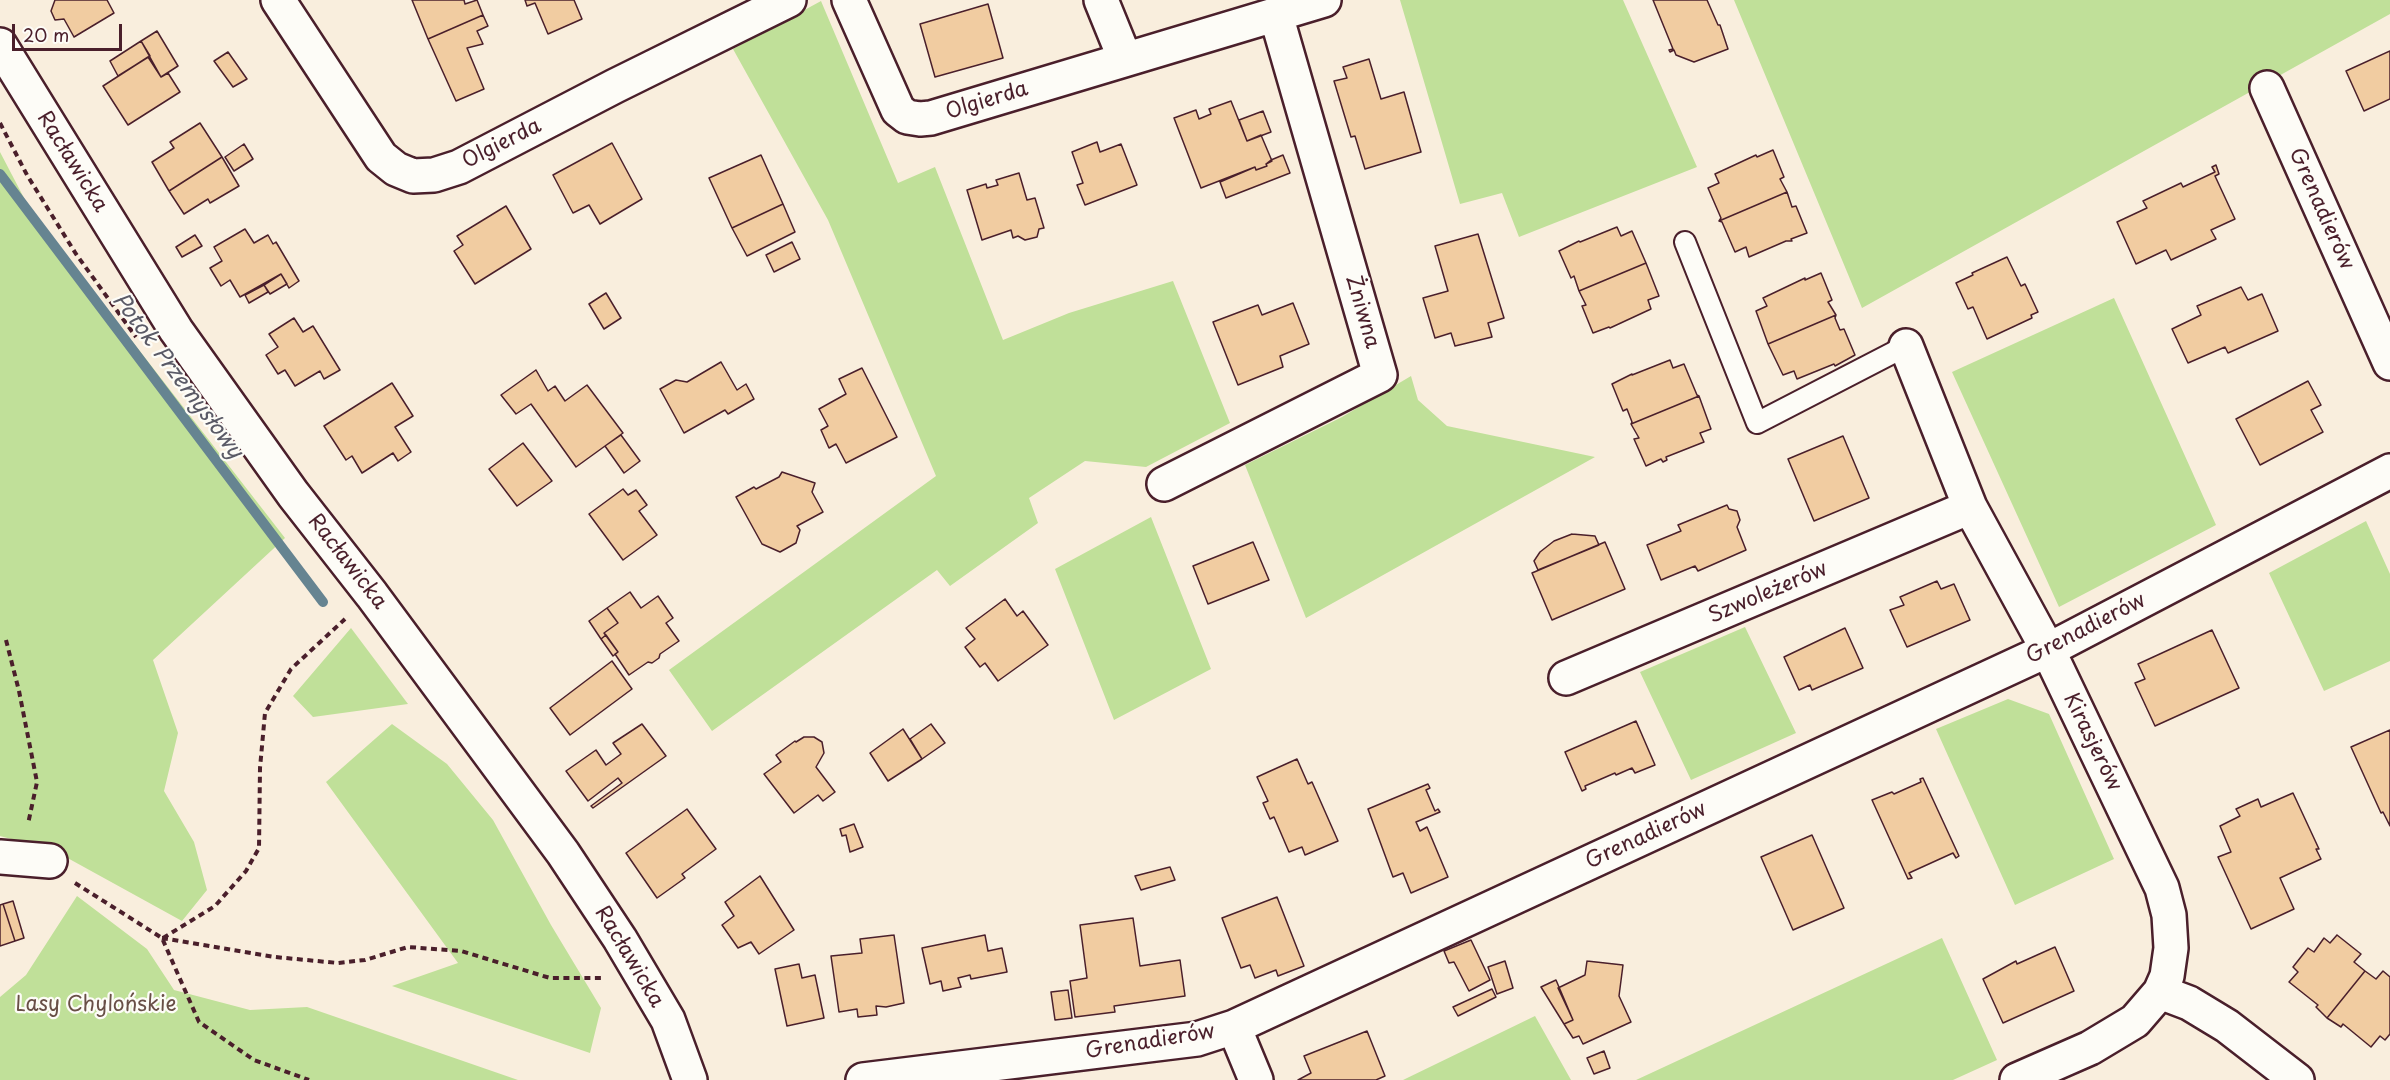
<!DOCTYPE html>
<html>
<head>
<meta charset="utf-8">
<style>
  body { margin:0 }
  #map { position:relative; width:2390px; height:1080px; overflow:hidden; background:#f9eedd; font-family:"Playpen Sans",sans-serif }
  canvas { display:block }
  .scale { position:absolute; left:12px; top:24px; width:110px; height:27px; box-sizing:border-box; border:3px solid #4a1f2b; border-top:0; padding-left:8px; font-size:18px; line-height:21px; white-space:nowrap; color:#4a1f2b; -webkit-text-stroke:4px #fdfcf7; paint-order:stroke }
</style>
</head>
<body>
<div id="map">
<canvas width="2390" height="1080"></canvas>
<div class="scale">20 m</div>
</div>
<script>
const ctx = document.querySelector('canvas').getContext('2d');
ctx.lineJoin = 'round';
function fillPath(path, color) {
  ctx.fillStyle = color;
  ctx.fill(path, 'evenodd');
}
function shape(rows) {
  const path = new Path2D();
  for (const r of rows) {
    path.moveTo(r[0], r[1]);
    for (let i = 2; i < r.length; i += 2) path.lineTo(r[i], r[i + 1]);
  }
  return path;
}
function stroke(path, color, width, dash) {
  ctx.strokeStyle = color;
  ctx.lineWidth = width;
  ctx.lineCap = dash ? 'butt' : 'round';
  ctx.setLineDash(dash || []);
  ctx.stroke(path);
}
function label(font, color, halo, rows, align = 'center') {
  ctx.font = font + ' "Playpen Sans",sans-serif';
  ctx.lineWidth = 4.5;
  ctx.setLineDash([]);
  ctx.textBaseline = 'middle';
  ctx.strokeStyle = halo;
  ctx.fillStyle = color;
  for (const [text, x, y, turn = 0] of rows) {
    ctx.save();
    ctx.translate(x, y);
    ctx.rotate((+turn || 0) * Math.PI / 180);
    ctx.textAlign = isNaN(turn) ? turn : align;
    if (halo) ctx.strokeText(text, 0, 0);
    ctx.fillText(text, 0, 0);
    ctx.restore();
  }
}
fillPath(shape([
  [1400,0,1623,0,1697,167,1519,237,1502,193,1460,204],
  [1734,0,2390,0,2390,14,1862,308],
  [821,1,898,183,935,167,1003,340,1069,313,1173,281,1230,423,1146,467,1085,461,1029,498,1038,523,950,586,937,570,712,731,669,670,936,476,828,220,733,49],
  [0,152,46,240,127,344,132,341,285,538,153,660,178,733,164,791,194,842,207,890,182,921,53,850,0,836],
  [2114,298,2216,525,2059,607,1952,372],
  [1411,376,1418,400,1447,426,1595,457,1306,618,1245,465,1342,417],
  [1151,517,1211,669,1114,720,1055,569],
  [2366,521,2390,574,2390,661,2324,691,2269,573],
  [1745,627,1796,733,1691,780,1640,672],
  [351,628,408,704,313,717,293,696],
  [2008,699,2049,714,2114,859,2015,905,1936,729],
  [392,724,447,764,493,820,551,925,601,1008,590,1053,392,986,458,963,326,782],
  [77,896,147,949,174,990,250,1010,307,1007,518,1080,0,1080,0,997,26,975],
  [1942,938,1997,1060,1953,1080,1636,1080],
  [1535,1016,1571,1080,1403,1080]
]), '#c0e099');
stroke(shape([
  [0,174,323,602]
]), '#668491', 10);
const building = shape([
  [55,0,107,0,114,13,74,37,64,19,55,20,51,11,55,0],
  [412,0,464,0,465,4,477,0,483,15,428,39,412,0],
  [525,0,574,0,582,19,548,34,535,3,527,6,525,0],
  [1653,0,1707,0,1718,25,1720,25,1728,49,1694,62,1676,55,1674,50,1670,52,1669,50,1673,49,1653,0],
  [988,4,1003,58,935,77,920,24,988,4],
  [483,15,488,26,477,31,483,44,467,48,484,89,456,101,428,39,483,15],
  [157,31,178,66,161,77,141,41,157,31],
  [141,41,150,56,118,76,110,61,141,41],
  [2390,51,2390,99,2364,111,2346,71,2390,51],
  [228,52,247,79,233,87,214,61,228,52],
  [148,57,161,77,168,73,180,92,128,125,103,86,148,57],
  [1369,59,1381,99,1404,92,1421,152,1365,169,1355,136,1351,137,1334,81,1347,78,1343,67,1369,59],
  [1231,101,1247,141,1261,135,1272,161,1266,164,1267,166,1256,170,1255,167,1201,188,1174,118,1196,110,1199,119,1211,114,1209,109,1231,101],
  [1263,111,1271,132,1247,141,1239,120,1263,111],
  [200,123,222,157,169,191,152,162,174,148,170,142,200,123],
  [1097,142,1100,152,1121,144,1137,185,1085,205,1077,185,1083,183,1072,152,1097,142],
  [612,143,642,199,600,224,589,205,573,213,553,175,612,143],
  [244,144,253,159,234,171,225,157,244,144],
  [1773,150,1784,177,1780,179,1787,192,1719,221,1721,218,1708,188,1719,183,1715,174,1756,155,1757,157,1773,150],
  [761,155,783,204,732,228,709,178,761,155],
  [1283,155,1290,173,1226,198,1220,182,1255,167,1256,170,1267,166,1266,164,1271,160,1283,155],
  [222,157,239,186,210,203,208,199,184,214,169,191,222,157],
  [2216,165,2219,174,2215,176,2235,219,2211,230,2216,239,2171,260,2166,250,2136,264,2117,222,2147,208,2143,201,2181,183,2183,187,2215,172,2212,167,2216,165],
  [1019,173,1027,200,1035,198,1044,228,1039,229,1037,237,1025,240,1018,236,1013,238,1011,230,982,240,967,190,986,184,987,188,998,185,996,180,1019,173],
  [1787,192,1792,207,1796,206,1807,233,1791,239,1792,241,1786,241,1749,257,1746,247,1735,252,1722,222,1719,221,1787,192],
  [783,204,795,232,747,256,732,228,783,204],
  [506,206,531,249,475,284,454,251,463,245,457,236,506,206],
  [1617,227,1621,236,1632,231,1646,263,1579,291,1574,276,1571,278,1559,251,1579,241,1580,242,1617,227],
  [245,229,254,243,268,235,273,244,276,242,299,281,289,288,281,274,240,297,230,280,221,286,210,268,222,261,214,247,245,229],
  [1478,234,1504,318,1488,323,1492,337,1455,346,1451,333,1435,338,1423,298,1448,291,1435,246,1478,234],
  [195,235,202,246,182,257,176,247,195,235],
  [792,242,800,259,774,272,766,255,792,242],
  [2007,257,2021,286,2025,284,2038,312,2031,315,2032,318,1987,339,1973,307,1968,309,1956,283,1973,275,1972,273,2007,257],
  [1646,263,1659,296,1648,300,1651,309,1610,328,1609,327,1593,333,1582,306,1586,305,1579,291,1646,263],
  [1821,273,1832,300,1828,302,1836,315,1768,344,1756,311,1767,306,1763,298,1805,278,1805,280,1821,273],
  [281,274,287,284,270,294,264,285,281,274],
  [264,285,268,292,249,303,245,295,264,285],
  [2241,287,2248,300,2262,294,2278,331,2228,353,2225,347,2188,363,2172,329,2201,315,2197,306,2241,287],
  [606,293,621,318,604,329,589,304,606,293],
  [1293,303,1309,344,1280,356,1283,367,1238,385,1213,322,1258,305,1262,315,1293,303],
  [1836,315,1835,318,1840,330,1844,329,1855,355,1835,366,1834,364,1797,379,1794,371,1783,375,1768,344,1836,315],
  [294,318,303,332,313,326,340,370,324,379,320,371,295,386,285,370,278,374,266,355,278,347,269,334,294,318],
  [1670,360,1673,368,1684,364,1697,395,1699,396,1631,424,1632,422,1627,409,1623,411,1612,384,1632,374,1632,375,1670,360],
  [721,362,737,390,746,384,754,399,728,414,725,410,684,433,660,389,676,380,687,382,721,362],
  [862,368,897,437,846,463,836,444,829,448,821,430,828,426,819,409,846,394,839,379,862,368],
  [536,370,548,391,555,386,565,401,587,385,623,433,576,467,531,404,516,414,501,395,536,370],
  [2308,381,2321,405,2311,410,2323,432,2260,465,2236,419,2308,381],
  [392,383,413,416,395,427,411,452,398,461,393,453,362,473,352,456,346,460,324,426,392,383],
  [1699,396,1711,429,1700,433,1704,442,1666,457,1667,460,1663,462,1661,459,1646,466,1634,439,1639,438,1631,424,1699,396],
  [621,435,640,461,624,473,605,446,621,435],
  [1843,436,1869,498,1814,521,1788,459,1843,436],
  [523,443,552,481,517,506,489,469,523,443],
  [782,472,815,483,812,492,823,512,797,526,800,530,796,543,780,552,762,544,736,497,754,487,756,489,779,477,782,472],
  [623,489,628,495,636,490,647,505,639,511,657,535,623,560,589,514,623,489],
  [1727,505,1729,509,1737,511,1740,520,1737,527,1746,550,1698,571,1695,566,1661,580,1647,545,1681,531,1678,525,1727,505],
  [1572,534,1595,536,1599,545,1538,570,1534,561,1540,552,1554,541,1572,534],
  [1253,542,1269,580,1208,604,1193,566,1253,542],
  [1605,542,1625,589,1552,620,1532,573,1605,542],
  [1937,581,1941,589,1954,584,1970,620,1907,647,1890,610,1904,605,1900,597,1937,581],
  [630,592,641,608,658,596,673,618,666,623,679,641,660,654,659,658,652,663,648,662,629,675,615,654,618,652,604,633,618,623,607,608,630,592],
  [1005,599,1017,616,1023,611,1048,645,998,681,985,663,980,667,965,647,975,639,966,628,1005,599],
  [607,608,618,623,604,633,606,635,601,639,589,621,607,608],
  [1845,628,1863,668,1812,690,1810,685,1799,690,1784,657,1845,628],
  [2212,630,2239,688,2155,726,2135,683,2145,679,2138,664,2212,630],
  [606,635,618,652,613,656,601,639,606,635],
  [612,661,632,689,570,735,550,708,612,661],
  [1636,721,1655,765,1635,773,1632,768,1616,775,1615,773,1585,786,1586,789,1582,791,1565,752,1636,721],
  [642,724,666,756,593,808,591,806,622,783,618,778,588,801,566,771,596,750,606,765,621,754,613,743,642,724],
  [931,724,945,743,922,759,910,739,931,724],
  [903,729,922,759,888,781,870,753,903,729],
  [2390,730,2390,826,2383,812,2381,813,2351,747,2390,730],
  [804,737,814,737,822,742,824,753,816,767,835,792,823,801,818,795,794,813,764,774,781,762,776,755,795,741,796,742,804,737],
  [1297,759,1308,784,1312,782,1338,841,1305,855,1302,847,1289,852,1274,817,1270,819,1263,803,1268,801,1257,777,1297,759],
  [1923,778,1959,856,1956,858,1953,853,1909,873,1912,878,1908,879,1872,800,1892,792,1894,794,1921,782,1920,779,1923,778],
  [1428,784,1430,788,1426,790,1435,811,1438,809,1440,812,1416,822,1420,831,1427,827,1448,877,1411,893,1403,873,1393,877,1368,809,1428,784],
  [2293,793,2319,849,2316,849,2321,859,2280,878,2294,909,2251,929,2218,857,2231,852,2220,826,2240,816,2236,809,2258,799,2261,807,2293,793],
  [687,809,716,849,682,874,685,878,657,898,626,853,687,809],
  [854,824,863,847,850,852,846,835,842,836,840,829,854,824],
  [1812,835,1844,908,1793,930,1761,857,1812,835],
  [1170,867,1175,880,1141,890,1135,876,1170,867],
  [760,876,794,930,759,954,751,942,738,948,722,925,734,916,725,902,760,876],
  [1277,897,1304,966,1278,976,1276,970,1255,978,1250,965,1241,968,1222,918,1277,897],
  [13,901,24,938,15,941,3,904,13,901],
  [3,904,15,941,0,946,0,905,3,904],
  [1133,918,1140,966,1180,960,1185,996,1114,1006,1115,1012,1075,1017,1070,981,1087,978,1080,925,1133,918],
  [894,935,904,1003,886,1007,876,1006,877,1015,858,1017,857,1009,839,1012,831,956,862,953,860,939,894,935],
  [985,935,988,951,1002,948,1007,972,971,979,970,975,958,978,961,987,943,991,941,981,930,984,922,948,985,935],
  [2337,935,2361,954,2354,962,2365,971,2327,1018,2316,1007,2318,1005,2289,982,2298,972,2293,967,2308,948,2314,952,2324,938,2330,943,2337,935],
  [1471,940,1490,980,1469,991,1454,962,1449,963,1444,951,1471,940],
  [2055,947,2074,991,2003,1023,1983,979,2016,961,2017,964,2055,947],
  [1505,961,1513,988,1497,994,1488,967,1505,961],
  [1587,961,1623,965,1619,996,1631,1022,1583,1044,1579,1036,1573,1038,1564,1024,1573,1020,1558,988,1585,975,1587,961],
  [799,964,802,978,815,975,824,1018,787,1026,775,969,799,964],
  [2365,971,2376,979,2383,971,2390,977,2390,1034,2385,1040,2380,1036,2371,1047,2343,1024,2341,1027,2327,1018,2365,971],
  [1556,980,1573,1020,1564,1024,1541,987,1556,980],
  [1492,989,1496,997,1458,1016,1453,1007,1492,989],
  [1068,990,1072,1018,1055,1020,1051,992,1068,990],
  [1367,1031,1385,1076,1376,1080,1298,1080,1311,1073,1304,1056,1367,1031],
  [1604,1051,1610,1068,1594,1074,1587,1058,1604,1051]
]);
fillPath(building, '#f1cca1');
stroke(building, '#4a1f2b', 1.5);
const lane = shape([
  [1685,242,1757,423,1906,346]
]);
const street = shape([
  [278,0,381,157,396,169,413,176,434,175,459,167,615,86,789,0],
  [849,0,898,110,907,117,920,119,931,118,1324,0],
  [1101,0,1125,59],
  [0,45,176,330,293,494,372,595,563,853,620,939,668,1020,690,1080],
  [2267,88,2390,363],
  [1906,346,1970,507,2048,650,2162,888,2169,915,2171,948,2167,976,2160,992,2135,1021,2090,1048,2017,1080],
  [1164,484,1380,375,1276,15],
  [1566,678,1970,507],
  [0,857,50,861],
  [2160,992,2189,1003,2227,1026,2297,1080],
  [1234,1027,1256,1080],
  [863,1080,1197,1039,1234,1027,2048,650,2390,471]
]);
stroke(lane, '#4a1f2b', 24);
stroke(street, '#4a1f2b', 38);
stroke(shape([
  [0,123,27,175,76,254,136,337],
  [6,640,19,691,37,782,28,824],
  [75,883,162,938,199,1022,254,1060,309,1080],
  [162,938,275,957,338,963,365,960,408,947,461,951,550,978,603,978],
  [163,938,215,906,246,871,259,848,260,768,265,713,291,669,345,619]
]), '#4a1f2b', 4, [6, 4.5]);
stroke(lane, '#fdfcf7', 20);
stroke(street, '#fdfcf7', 33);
label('21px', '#4a1f2b', '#fdfcf7', [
  ["Olgierda",987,101,-17],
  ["Olgierda",502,144,-27],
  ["Racławicka",72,162,58],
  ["Grenadierów",2321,209,66],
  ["Żniwna",1362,312,74],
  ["Racławicka",347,562,52],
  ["Szwoleżerów",1768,593,-23],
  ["Grenadierów",2086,629,-27],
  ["Kirasjerów",2092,742,64],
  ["Grenadierów",1646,836,-25],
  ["Racławicka",629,957,59],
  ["Grenadierów",1150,1042,-9]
]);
label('21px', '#684f46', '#fdfcf7', [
  ["Lasy Chylońskie",96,1005]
]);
label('italic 22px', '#5a5a66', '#fdfcf7', [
  ["Potok Przemysłowy",177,376,53]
]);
</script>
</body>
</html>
